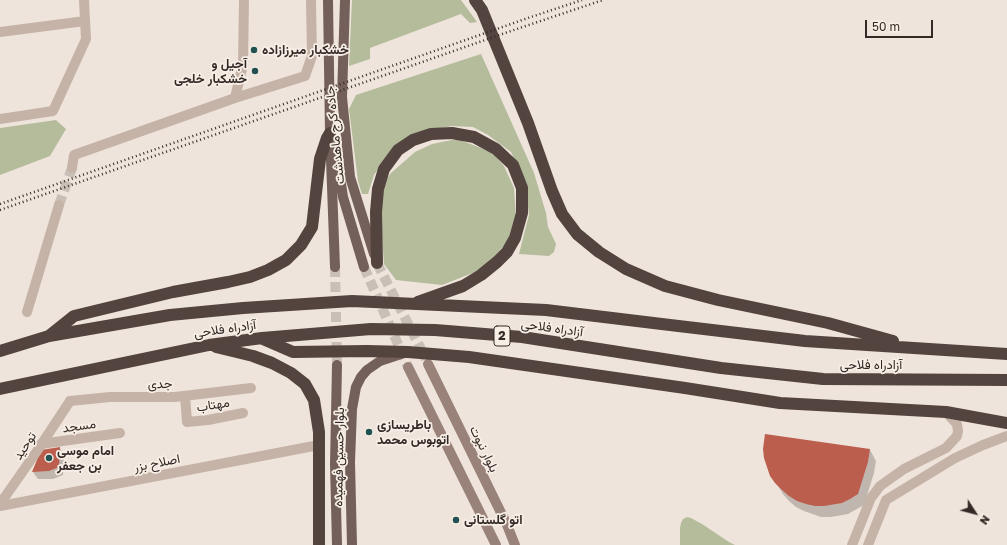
<!DOCTYPE html>
<html>
<head>
<meta charset="utf-8">
<style>
  body { margin:0 }
  #map { position:relative; width:1007px; height:545px; overflow:hidden; background:#efe4db; font-family:"Golos Text",sans-serif }
  canvas { display:block }
  .north { position:absolute; left:955px; top:493px; width:40px; height:40px; -webkit-text-stroke:3px #f7eee6; paint-order:stroke; rotate:126deg; font-size:11px; font-weight:700; line-height:16px; text-align:center; color:#332a27 }
  .north::after { content:''; display:block; margin:auto; width:14px; height:18px; background:#332a27; clip-path:polygon(50% 0,100% 100%,50% 72%,0 100%) }
  .scale { position:absolute; left:865px; top:20px; width:68px; height:18px; box-sizing:border-box; border:2px solid #332a27; border-top:0; padding-left:5px; font-size:12px; line-height:14px; white-space:nowrap; color:#332a27; -webkit-text-stroke:3px #f7eee6; paint-order:stroke }
</style>
</head>
<body>
<div id="map">
<canvas width="1007" height="545"></canvas>
<div class="north">N</div>
<div class="scale">50 m</div>
</div>
<script>
const ctx = document.querySelector('canvas').getContext('2d');
ctx.lineJoin = 'round';
function fillPath(path, color) {
  ctx.fillStyle = color;
  ctx.fill(path, 'evenodd');
}
function shape(rows) {
  const path = new Path2D();
  for (const r of rows) {
    path.moveTo(r[0], r[1]);
    for (let i = 2; i < r.length; i += 2) path.lineTo(r[i], r[i + 1]);
  }
  return path;
}
function stroke(path, color, width, dash) {
  ctx.strokeStyle = color;
  ctx.lineWidth = width;
  ctx.lineCap = dash ? 'butt' : 'round';
  ctx.setLineDash(dash || []);
  ctx.stroke(path);
}
function label(font, color, halo, rows, align = 'center') {
  ctx.font = font + ' "Golos Text",Vazirmatn,sans-serif';
  ctx.lineWidth = 3.5;
  ctx.setLineDash([]);
  ctx.textBaseline = 'middle';
  ctx.strokeStyle = halo;
  ctx.fillStyle = color;
  for (const [text, x, y, turn = 0] of rows) {
    ctx.save();
    ctx.translate(x, y);
    ctx.rotate((+turn || 0) * Math.PI / 180);
    ctx.textAlign = isNaN(turn) ? turn : align;
    if (halo) ctx.strokeText(text, 0, 0);
    ctx.fillText(text, 0, 0);
    ctx.restore();
  }
}
fillPath(shape([
  [352,0,461,0,477,22,470,23,461,14,370,48,370,59,349,66],
  [481,54,534,173,546,213,548,227,556,244,554,252,549,256,519,254,529,215,526,190,520,171,511,152,488,135,473,127,452,126,430,130,391,150,374,175,368,194,362,194,358,181,349,109,356,95],
  [56,120,66,129,50,156,0,175,0,128],
  [457,139,492,152,504,166,514,188,516,216,510,239,483,269,442,285,396,280,384,264,381,222,382,185,391,173,415,152,432,144],
  [687,517,691,518,702,524,729,542,735,545,680,545,680,528,681,523,683,519]
]), '#b4bc9c');
fillPath(shape([
  [60,448,64,456,63,475,53,479,38,479,33,472],
  [870,450,876,461,874,473,864,505,848,514,831,517,821,517,804,511,796,507,789,501,783,494,771,475]
]), '#0003');
fillPath(shape([
  [765,434,870,449,868,462,858,494,850,499,842,503,824,506,815,506,806,504,797,501,789,496,782,490,775,483,770,476,764,458,763,449],
  [60,447,59,467,49,471,32,472,41,450]
]), '#bb5e4d');
stroke(shape([
  [59,205,72,168]
]), '#c9bfb7', 10, [10, 5]);
stroke(shape([
  [377,263,426,359],
  [364,267,408,367]
]), '#c9bfb7', 10, [10, 5]);
stroke(shape([
  [335,267,337,365]
]), '#c9bfb7', 10, [10, 5]);
stroke(shape([
  [244,0,243,64,235,98,305,76,312,56,311,0],
  [0,32,85,21],
  [0,119,53,111,86,39,84,0],
  [72,168,74,155,235,98],
  [27,312,59,205],
  [185,396,187,422,208,420,243,413],
  [70,401,110,397,175,397,251,388],
  [41,444,120,433],
  [0,506,319,445]
]), '#c6b3a8', 10);
stroke(shape([
  [0,504,37,451,70,401],
  [852,545,871,498,880,486,904,469,946,448,957,436,958,431,957,424,946,412],
  [868,545,886,500,955,458,968,452,983,445,1007,436]
]), '#c6b3a8', 10);
stroke(shape([
  [428,364,507,525,515,545],
  [408,367,496,545]
]), '#998279', 10);
stroke(shape([
  [328,0,330,133,335,267],
  [345,0,342,97,350,177,374,254],
  [336,151,343,197,364,267],
  [337,365,335,464,337,545],
  [352,545,350,462,352,409,356,387,361,377,367,370,380,361,404,353]
]), '#74605a', 10);
stroke(shape([
  [475,0,482,10,528,123,552,191,562,214,577,234,599,252,626,269,665,286,718,300,828,323,893,341],
  [377,263,376,212,378,189,384,169,398,150,413,140,431,134,452,133,474,137,496,149,513,165,522,188,522,213,515,238,507,252,497,262,481,275,463,286,418,302],
  [49,336,74,316,173,292,228,282,250,277,268,270,286,260,301,245,312,227,320,159,327,138,330,133],
  [263,339,293,352,367,351,408,352,469,357,685,388,780,403,946,412,1007,423],
  [216,347,253,356,272,363,291,373,305,384,314,400,319,432,319,545],
  [0,351,49,336,170,315,243,308,352,301,546,310,670,325,805,341,1007,354],
  [0,389,209,345,262,338,371,329,435,330,522,337,721,368,823,379,1007,380]
]), '#53443f', 12);
stroke(shape([
  [0,204,528,18,582,0],
  [0,210,505,33,603,0]
]), '#332a27', 2.5, [1, 3]);
for (const [x, y, r, color] of [
  [254,50,4,"#215150"],
  [255,71,4,"#215150"],
  [369,432,4,"#215150"],
  [49,458,4,"#215150"],
  [456,520,4,"#215150"]
]) {
  const dot = new Path2D();
  dot.arc(x, y, r, 0, 2 * Math.PI);
  ctx.fillStyle = color;
  ctx.fill(dot);
  stroke(dot, '#f7eee6', 1.5);
}
for (const [x, y, w] of [
  [502,336,16]
]) {
  const box = new Path2D();
  box.roundRect(x - w / 2, y - 10, w, 20, 3);
  ctx.fillStyle = '#f7eee6';
  ctx.fill(box);
  stroke(box, '#332a27', 1);
}
label('bold 12px', '#332a27', null, [
  ["2",502,336]
]);
label('bold 13px', '#332a27', '#f7eee6', [
  ["خشکبار میرزازاده",262,50],
  ["آجیل و",247,64,"right"],
  ["خشکبار خلجی",247,79,"right"],
  ["باطریسازی",377,425],
  ["اتوبوس محمد",377,440],
  ["امام موسی",57,451],
  ["بن جعفر",57,466],
  ["اتو گلستانی",464,520]
], 'left');
label('13px', '#332a27', '#f7eee6', [
  ["جاده کرج ماهدشت",335,135,-96],
  ["آزادراه فلاحی",552,328,8],
  ["آزادراه فلاحی",225,329,-8],
  ["آزادراه فلاحی",871,365],
  ["جدی",160,384,-1],
  ["مهتاب",213,405,-9],
  ["مسجد",79,426,-8],
  ["توحید",25,446,-56],
  ["بلوار نبوت",484,449,64],
  ["بلوار حسین فهمیده",339,457,-89],
  ["اصلاح بزر",157,463,-11]
]);
</script>
</body>
</html>
